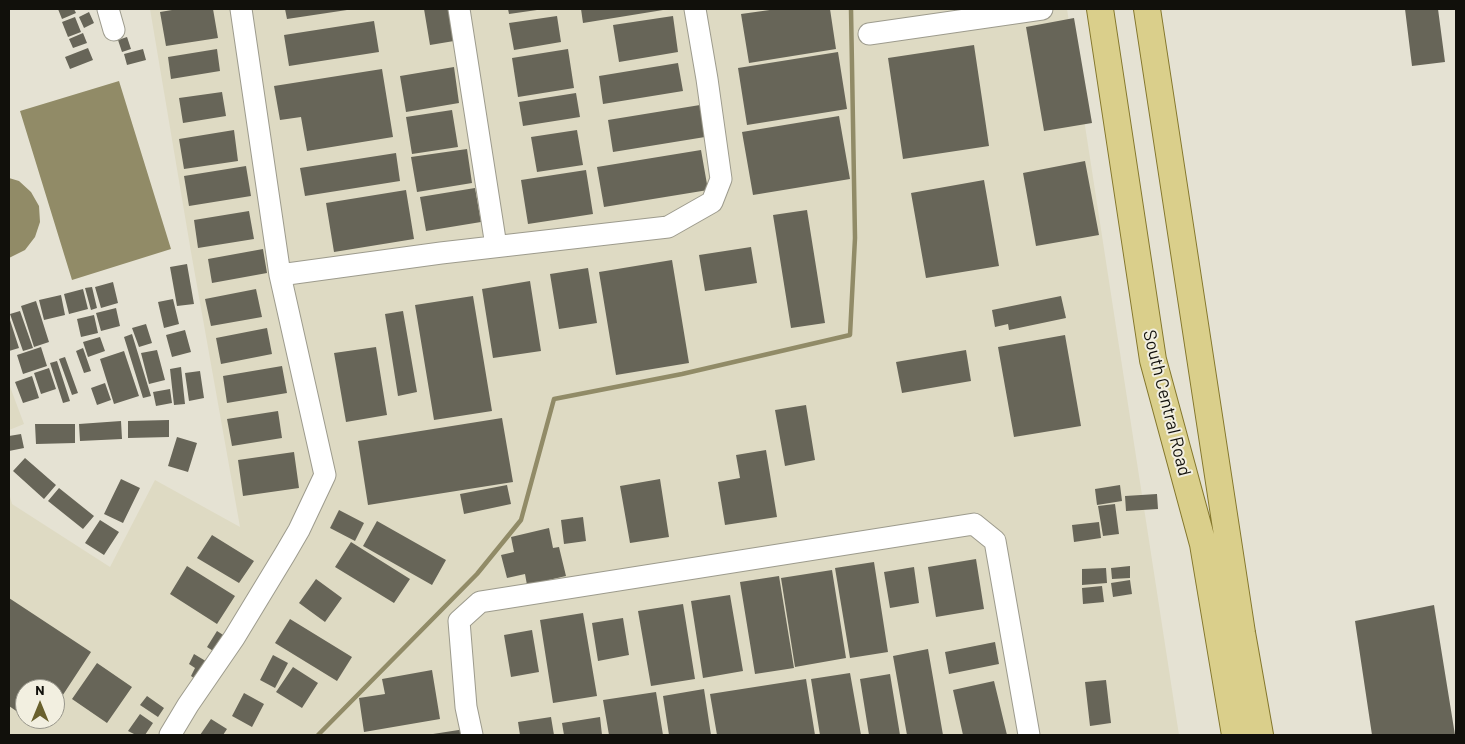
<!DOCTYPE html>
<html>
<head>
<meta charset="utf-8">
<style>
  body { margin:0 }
  #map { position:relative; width:1465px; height:744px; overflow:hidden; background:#e5e2d3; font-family:Barlow,sans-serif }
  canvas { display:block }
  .frame { position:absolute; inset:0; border:10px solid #11100b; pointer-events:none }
  .north { position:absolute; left:15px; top:679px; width:50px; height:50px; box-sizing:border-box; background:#f2efe0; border:1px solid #98968b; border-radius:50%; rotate:0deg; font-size:14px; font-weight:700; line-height:20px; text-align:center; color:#11100b }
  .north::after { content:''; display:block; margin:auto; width:18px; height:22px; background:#69602d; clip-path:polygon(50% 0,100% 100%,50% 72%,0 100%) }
</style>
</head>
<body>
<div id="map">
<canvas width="1465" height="744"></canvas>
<div class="frame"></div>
<div class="north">N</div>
</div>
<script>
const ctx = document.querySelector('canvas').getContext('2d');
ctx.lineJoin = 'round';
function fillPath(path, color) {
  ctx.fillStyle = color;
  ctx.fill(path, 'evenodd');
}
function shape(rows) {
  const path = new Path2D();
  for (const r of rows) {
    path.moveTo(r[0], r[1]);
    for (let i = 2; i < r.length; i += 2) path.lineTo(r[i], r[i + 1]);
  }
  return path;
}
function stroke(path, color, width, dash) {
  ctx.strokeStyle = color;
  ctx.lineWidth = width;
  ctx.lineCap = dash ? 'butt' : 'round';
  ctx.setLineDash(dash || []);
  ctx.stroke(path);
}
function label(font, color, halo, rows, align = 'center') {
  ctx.font = font + ' Barlow,sans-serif';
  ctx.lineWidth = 4;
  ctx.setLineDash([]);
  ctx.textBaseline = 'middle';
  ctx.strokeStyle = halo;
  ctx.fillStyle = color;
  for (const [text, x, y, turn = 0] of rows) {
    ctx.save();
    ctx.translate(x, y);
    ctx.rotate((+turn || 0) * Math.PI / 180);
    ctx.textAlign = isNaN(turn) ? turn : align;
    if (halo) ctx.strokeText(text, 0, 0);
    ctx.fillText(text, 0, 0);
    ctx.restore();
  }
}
fillPath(shape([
  [150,9,1067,9,1179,735,9,735,9,493,12,504,110,567,155,480,240,527,191,252],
  [25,689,55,689,55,719,25,719],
  [9,384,24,424,9,430]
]), '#dedac3');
fillPath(shape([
  [119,81,171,249,72,280,20,111],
  [9,178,19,181,31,192,39,206,40,222,35,237,25,250,9,258]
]), '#918b67');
stroke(shape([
  [318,735,477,574,521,520,554,399,682,374,850,335,855,238,851,9]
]), '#918b67', 4.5);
fillPath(shape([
  [58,9,74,9,76,13,62,19],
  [178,9,213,9,218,38,166,46,160,12],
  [285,9,347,9,347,10,287,19],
  [424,9,455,9,460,40,430,45],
  [508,9,537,9,537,10,509,14],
  [581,9,662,9,663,10,583,23],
  [777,9,830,9,836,49,749,63,741,14],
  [1405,9,1438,9,1445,62,1412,66],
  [89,12,94,23,84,28,79,17],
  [557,16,561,42,514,50,509,23],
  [673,16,678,52,619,62,613,25],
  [75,17,81,32,68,37,62,22],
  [1074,18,1092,123,1044,131,1026,27],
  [374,21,379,52,289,66,284,35],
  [83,33,87,43,73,48,69,39],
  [127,37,131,49,122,52,118,40],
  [974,45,989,146,903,159,888,58],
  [88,48,93,60,70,69,65,57],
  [143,49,146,60,127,65,124,54],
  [217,49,220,71,171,79,168,57],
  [568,49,574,88,518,97,512,58],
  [838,52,847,109,747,125,738,68],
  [678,63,683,91,603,104,599,76],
  [454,67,459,103,406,112,400,76],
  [382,69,393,137,307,151,301,117,280,120,274,86],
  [222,92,226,116,183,123,179,98],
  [576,93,580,117,523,126,519,102],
  [700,105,705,137,613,152,608,120],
  [452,110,458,147,412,154,406,117],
  [839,116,850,179,753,195,742,132],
  [234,130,238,161,184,169,179,139],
  [577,130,583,165,537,172,531,137],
  [467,149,472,183,417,192,411,157],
  [701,150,708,190,604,207,597,167],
  [396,153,400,181,305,196,300,168],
  [1085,161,1099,235,1036,246,1023,173],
  [246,166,251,196,189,206,184,176],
  [586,170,593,214,528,224,521,180],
  [984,180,999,266,926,278,911,193],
  [475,188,481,222,426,231,420,197],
  [406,190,414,239,334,252,326,203],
  [807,210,825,323,791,328,773,215],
  [249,211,254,239,198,248,194,220],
  [751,247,757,283,705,291,699,255],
  [263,249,267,273,212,283,208,259],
  [672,260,689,363,616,375,599,272],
  [187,264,194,304,177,306,170,267],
  [588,268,597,323,559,329,550,274],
  [530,281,541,351,493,358,482,289],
  [113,282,118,303,101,308,95,287],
  [92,287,97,308,91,310,85,288],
  [83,289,88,309,69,314,64,294],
  [256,289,262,317,211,326,205,299],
  [61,295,65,315,44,320,39,300],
  [473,296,492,411,434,420,415,305],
  [1061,296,1066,318,1009,330,1008,324,995,327,992,310],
  [173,299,179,324,164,328,158,302],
  [36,301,49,342,34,347,21,306],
  [116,308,120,326,101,331,96,313],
  [20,311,33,348,23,351,10,314],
  [403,311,417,392,398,396,385,314],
  [94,315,98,333,81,337,77,319],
  [9,317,19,348,9,351],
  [146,324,152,343,139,347,132,328],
  [267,328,272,354,221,364,216,338],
  [185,330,191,352,172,357,166,335],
  [132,334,151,396,143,398,124,337],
  [1065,335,1081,426,1014,437,998,347],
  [100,337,105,351,88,357,83,342],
  [41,347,47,366,23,374,17,355],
  [376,347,387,415,346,422,334,353],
  [83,348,91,371,84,373,76,351],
  [157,350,165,380,149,384,141,353],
  [966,350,971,381,902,393,896,362],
  [124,351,139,396,114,404,100,359],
  [65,357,78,393,72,395,59,359],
  [57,361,70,401,63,403,50,363],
  [282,366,287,393,227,403,223,376],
  [181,367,185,404,174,405,170,369],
  [49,368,56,389,41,394,34,373],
  [200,371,204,398,189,401,185,373],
  [32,376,39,398,23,403,15,382],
  [105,383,111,400,97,405,91,388],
  [170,389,172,403,156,406,153,392],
  [806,405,815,460,785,466,775,410],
  [278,411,282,438,232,446,227,419],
  [502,418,513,482,368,505,358,441],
  [169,420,169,437,128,438,128,421],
  [121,421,122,439,80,441,79,424],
  [35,424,75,424,75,443,36,444],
  [21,434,24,448,9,451,9,436],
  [177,437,197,443,188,472,168,466],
  [766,450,777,517,725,525,718,482,740,478,736,455],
  [294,452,299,488,243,496,238,460],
  [25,458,56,485,44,499,13,471],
  [121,479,140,488,123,523,104,514],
  [660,479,669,537,630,543,620,486],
  [507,485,511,504,464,514,460,494],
  [1120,485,1122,501,1097,505,1095,489],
  [59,488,94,516,83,529,48,501],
  [1157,494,1158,509,1126,511,1125,496],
  [1115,504,1119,534,1103,536,1098,506],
  [339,510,364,523,355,541,330,528],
  [583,517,586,541,564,544,561,520],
  [100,520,119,532,104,555,85,543],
  [377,521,446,560,432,585,363,546],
  [1099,522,1101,538,1074,542,1072,525],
  [549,528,553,548,559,547,566,576,527,585,525,574,507,578,501,555,514,552,511,537],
  [212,535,254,561,239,583,197,558],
  [351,542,410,579,394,603,335,567],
  [976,559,984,609,936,617,928,567],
  [874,562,888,652,850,658,835,568],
  [187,566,235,596,217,624,170,594],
  [1130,566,1130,578,1112,579,1111,568],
  [914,567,919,603,890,608,884,572],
  [1106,568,1107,583,1082,585,1082,569],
  [832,570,846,658,795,667,781,578],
  [779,576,794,668,755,674,740,582],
  [316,579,342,598,325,622,299,603],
  [1130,580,1132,594,1113,597,1111,583],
  [1102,586,1104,602,1083,604,1082,588],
  [730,595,743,671,703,678,691,601],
  [9,598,91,652,55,707,55,689,25,689,25,717,9,706],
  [683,604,695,679,651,686,638,611],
  [1434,605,1455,735,1372,735,1355,621],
  [583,613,597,696,553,703,540,620],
  [623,618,629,655,598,661,592,623],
  [290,619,352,657,337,681,275,643],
  [532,630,539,672,511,677,504,635],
  [217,631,231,640,221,656,207,647],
  [995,642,999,664,949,674,945,652],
  [928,649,943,735,907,735,893,656],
  [194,654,209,663,198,681,191,676,195,668,189,664],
  [273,655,288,663,275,688,260,680],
  [97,663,132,687,107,723,72,699],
  [293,667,318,683,302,708,276,692],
  [432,670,440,719,364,732,359,698,385,694,382,679],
  [850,673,861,735,820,735,811,679],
  [890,674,900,735,869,735,860,679],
  [806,679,815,735,717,735,710,694],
  [1106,680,1111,723,1090,726,1085,682],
  [994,681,1007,735,963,735,953,690],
  [704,689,711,735,669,735,663,696],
  [656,692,663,735,609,735,603,700],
  [244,693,264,704,252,727,232,716],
  [147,696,164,708,158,717,140,705],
  [140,714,153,723,145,735,136,735,128,731],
  [551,717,554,735,520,735,518,722],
  [600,717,602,735,564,735,562,723],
  [28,719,47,719,41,728],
  [211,719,227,729,223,735,200,735],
  [465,729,466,735,433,735,433,734]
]), '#676558');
const minor = shape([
  [108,9,114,30],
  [459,9,496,246],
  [869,34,1042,9],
  [280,275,441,253,668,227,712,202,721,179,707,79,695,9],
  [170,735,188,705,234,638,285,554,299,530,325,475,280,275,241,9],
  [472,735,466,707,459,621,480,602,974,524,995,541,1029,735]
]);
const major = shape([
  [1100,9,1153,360,1203,544,1235,735],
  [1147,9,1242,633,1260,735]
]);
stroke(minor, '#9d9b8d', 23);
stroke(major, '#84772c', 28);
stroke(minor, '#fff', 21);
stroke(major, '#dacf8b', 26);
label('18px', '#11100b', '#f2efe0', [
  ["South Central Road",1167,403,76]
]);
</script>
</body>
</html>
